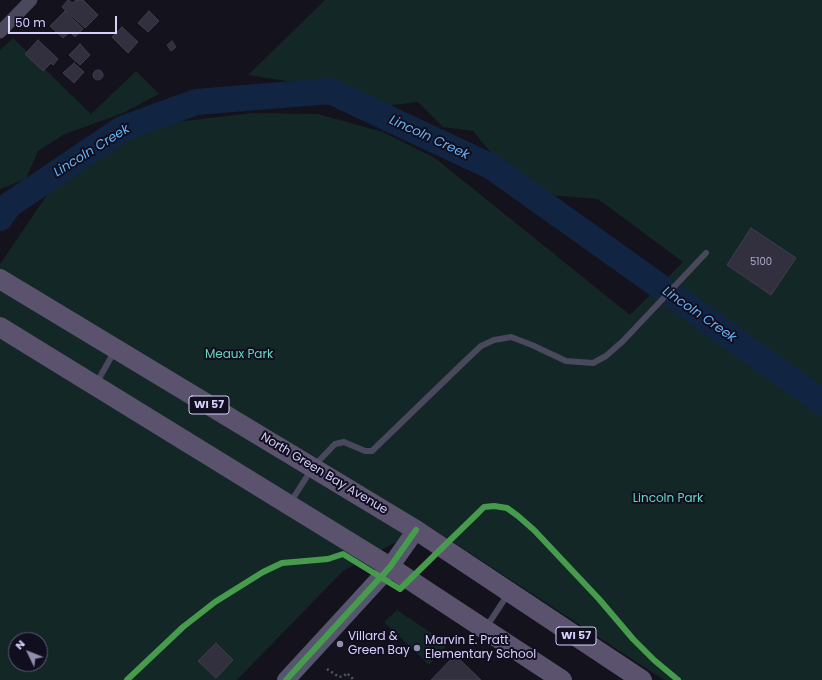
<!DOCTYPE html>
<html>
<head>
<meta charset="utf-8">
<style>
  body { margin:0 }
  #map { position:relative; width:822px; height:680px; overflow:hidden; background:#14121c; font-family:Poppins,sans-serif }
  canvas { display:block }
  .north { position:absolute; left:8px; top:632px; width:40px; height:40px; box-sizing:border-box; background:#110e20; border:1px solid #5f5c78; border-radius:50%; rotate:313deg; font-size:11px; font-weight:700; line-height:16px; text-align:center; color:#d5d1fc }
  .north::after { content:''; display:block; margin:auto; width:14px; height:18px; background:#918eae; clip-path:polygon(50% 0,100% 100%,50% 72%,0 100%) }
  .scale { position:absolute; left:8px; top:16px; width:109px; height:18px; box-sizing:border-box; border:2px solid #d5d1fc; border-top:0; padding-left:5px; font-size:12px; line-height:14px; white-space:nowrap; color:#d5d1fc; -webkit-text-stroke:3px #110e20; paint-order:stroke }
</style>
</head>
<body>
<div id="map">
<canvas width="822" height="680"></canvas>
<div class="north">N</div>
<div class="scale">50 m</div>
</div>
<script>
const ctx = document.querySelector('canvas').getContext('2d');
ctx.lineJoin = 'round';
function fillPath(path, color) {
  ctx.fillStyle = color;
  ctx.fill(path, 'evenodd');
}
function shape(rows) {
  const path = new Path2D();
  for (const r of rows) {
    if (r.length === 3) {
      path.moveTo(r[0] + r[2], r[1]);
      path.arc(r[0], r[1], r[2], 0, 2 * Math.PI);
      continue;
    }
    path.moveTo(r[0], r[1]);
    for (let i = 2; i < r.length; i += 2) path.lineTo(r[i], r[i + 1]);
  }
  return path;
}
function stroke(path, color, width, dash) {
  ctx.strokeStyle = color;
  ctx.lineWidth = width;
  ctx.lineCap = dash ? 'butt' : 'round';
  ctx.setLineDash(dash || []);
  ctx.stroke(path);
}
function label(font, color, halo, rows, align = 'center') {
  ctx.font = font + ' Poppins,sans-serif';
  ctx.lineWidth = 4;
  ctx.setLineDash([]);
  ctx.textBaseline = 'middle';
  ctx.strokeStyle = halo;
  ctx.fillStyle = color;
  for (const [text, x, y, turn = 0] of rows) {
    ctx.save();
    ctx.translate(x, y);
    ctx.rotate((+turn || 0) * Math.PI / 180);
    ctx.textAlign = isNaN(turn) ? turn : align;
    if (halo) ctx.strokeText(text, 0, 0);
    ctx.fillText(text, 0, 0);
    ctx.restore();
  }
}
fillPath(shape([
  [325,0,822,0,822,680,664,680,427,525,343,571,237,680,0,680,0,264,49,192,92,154,158,124,253,113,318,114,383,132,435,158,630,315,683,262,598,199,548,195,492,154,473,131,443,127,418,102,384,106,337,89,248,75],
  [16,640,40,640,40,664,16,664],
  [13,38,91,114,136,71,159,94,123,113,63,135,38,151,26,179,0,189,0,50],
  [397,610,448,644,429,665,384,622]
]), '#122726');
stroke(shape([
  [0,218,9,205,122,129,196,102,330,91,492,167,822,402]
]), '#112542', 26);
const building = shape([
  [68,0,73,3,76,0,83,0,98,15,85,28,62,7,68,0],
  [65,11,83,29,75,37,70,32,63,38,50,26,65,11],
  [149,11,159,21,148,32,138,23,149,11],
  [122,27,138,42,128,53,112,37,122,27],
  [38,40,58,59,53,65,51,63,43,71,25,54,38,40],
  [172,41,176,47,171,51,167,45,172,41],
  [80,44,90,55,80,65,69,55,80,44],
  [74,63,84,72,74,83,63,73,74,63],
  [98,75,5],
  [751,228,796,258,771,295,727,265,751,228],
  [216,643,233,660,216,678,198,661,216,643],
  [455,655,481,680,431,680,455,655]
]);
fillPath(building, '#32303e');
stroke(building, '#403c4f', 1);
stroke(shape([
  [327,669,339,677,344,676,347,673,354,680]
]), '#4b5964', 2.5, [2, 3]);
stroke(shape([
  [96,384,114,352],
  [290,503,313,467,335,444,344,442,365,451,372,451,463,363,481,346,494,340,511,337,532,345,566,361,593,363,606,356,623,341,706,253],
  [487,626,508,594]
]), '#49485d', 6);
stroke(shape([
  [0,32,31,0]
]), '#49485d', 13);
stroke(shape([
  [286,680,390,567,416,530]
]), '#55556e', 18);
stroke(shape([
  [0,279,416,530,642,680],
  [0,327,390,567,562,680]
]), '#5b536d', 20);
stroke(shape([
  [127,680,183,627,215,602,263,572,282,563,328,559,343,554,400,589,443,547,477,514,484,507,494,506,507,508,518,516,534,530,599,599,633,639,654,660,678,680],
  [286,680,390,567,416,530]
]), '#469c4c', 6);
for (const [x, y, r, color] of [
  [340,644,4,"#918eae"],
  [417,648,4,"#918eae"]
]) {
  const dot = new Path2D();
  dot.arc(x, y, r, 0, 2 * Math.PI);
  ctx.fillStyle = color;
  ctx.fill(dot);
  stroke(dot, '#110e20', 1.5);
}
label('10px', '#aca9cc', null, [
  ["5100",761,262]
]);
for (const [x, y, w] of [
  [209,405,40],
  [576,636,40]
]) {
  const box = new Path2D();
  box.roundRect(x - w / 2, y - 9, w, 18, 3);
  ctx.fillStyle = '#110e20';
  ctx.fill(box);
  stroke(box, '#d5d1fc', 1);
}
label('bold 11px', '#d5d1fc', null, [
  ["WI 57",209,405],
  ["WI 57",576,636]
]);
label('12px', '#62d7b8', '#110e20', [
  ["Meaux Park",239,355],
  ["Lincoln Park",668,499]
]);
label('12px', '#d5d1fc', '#110e20', [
  ["North Green Bay Avenue",324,474,31]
]);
label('12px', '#d5d1fc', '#110e20', [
  ["Villard &",348,637],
  ["Green Bay",348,651],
  ["Marvin E. Pratt",425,641],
  ["Elementary School",425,655]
], 'left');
label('italic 13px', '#66b4f5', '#110e20', [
  ["Lincoln Creek",429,138,25],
  ["Lincoln Creek",92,151,-32],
  ["Lincoln Creek",699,315,35]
]);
</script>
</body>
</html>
